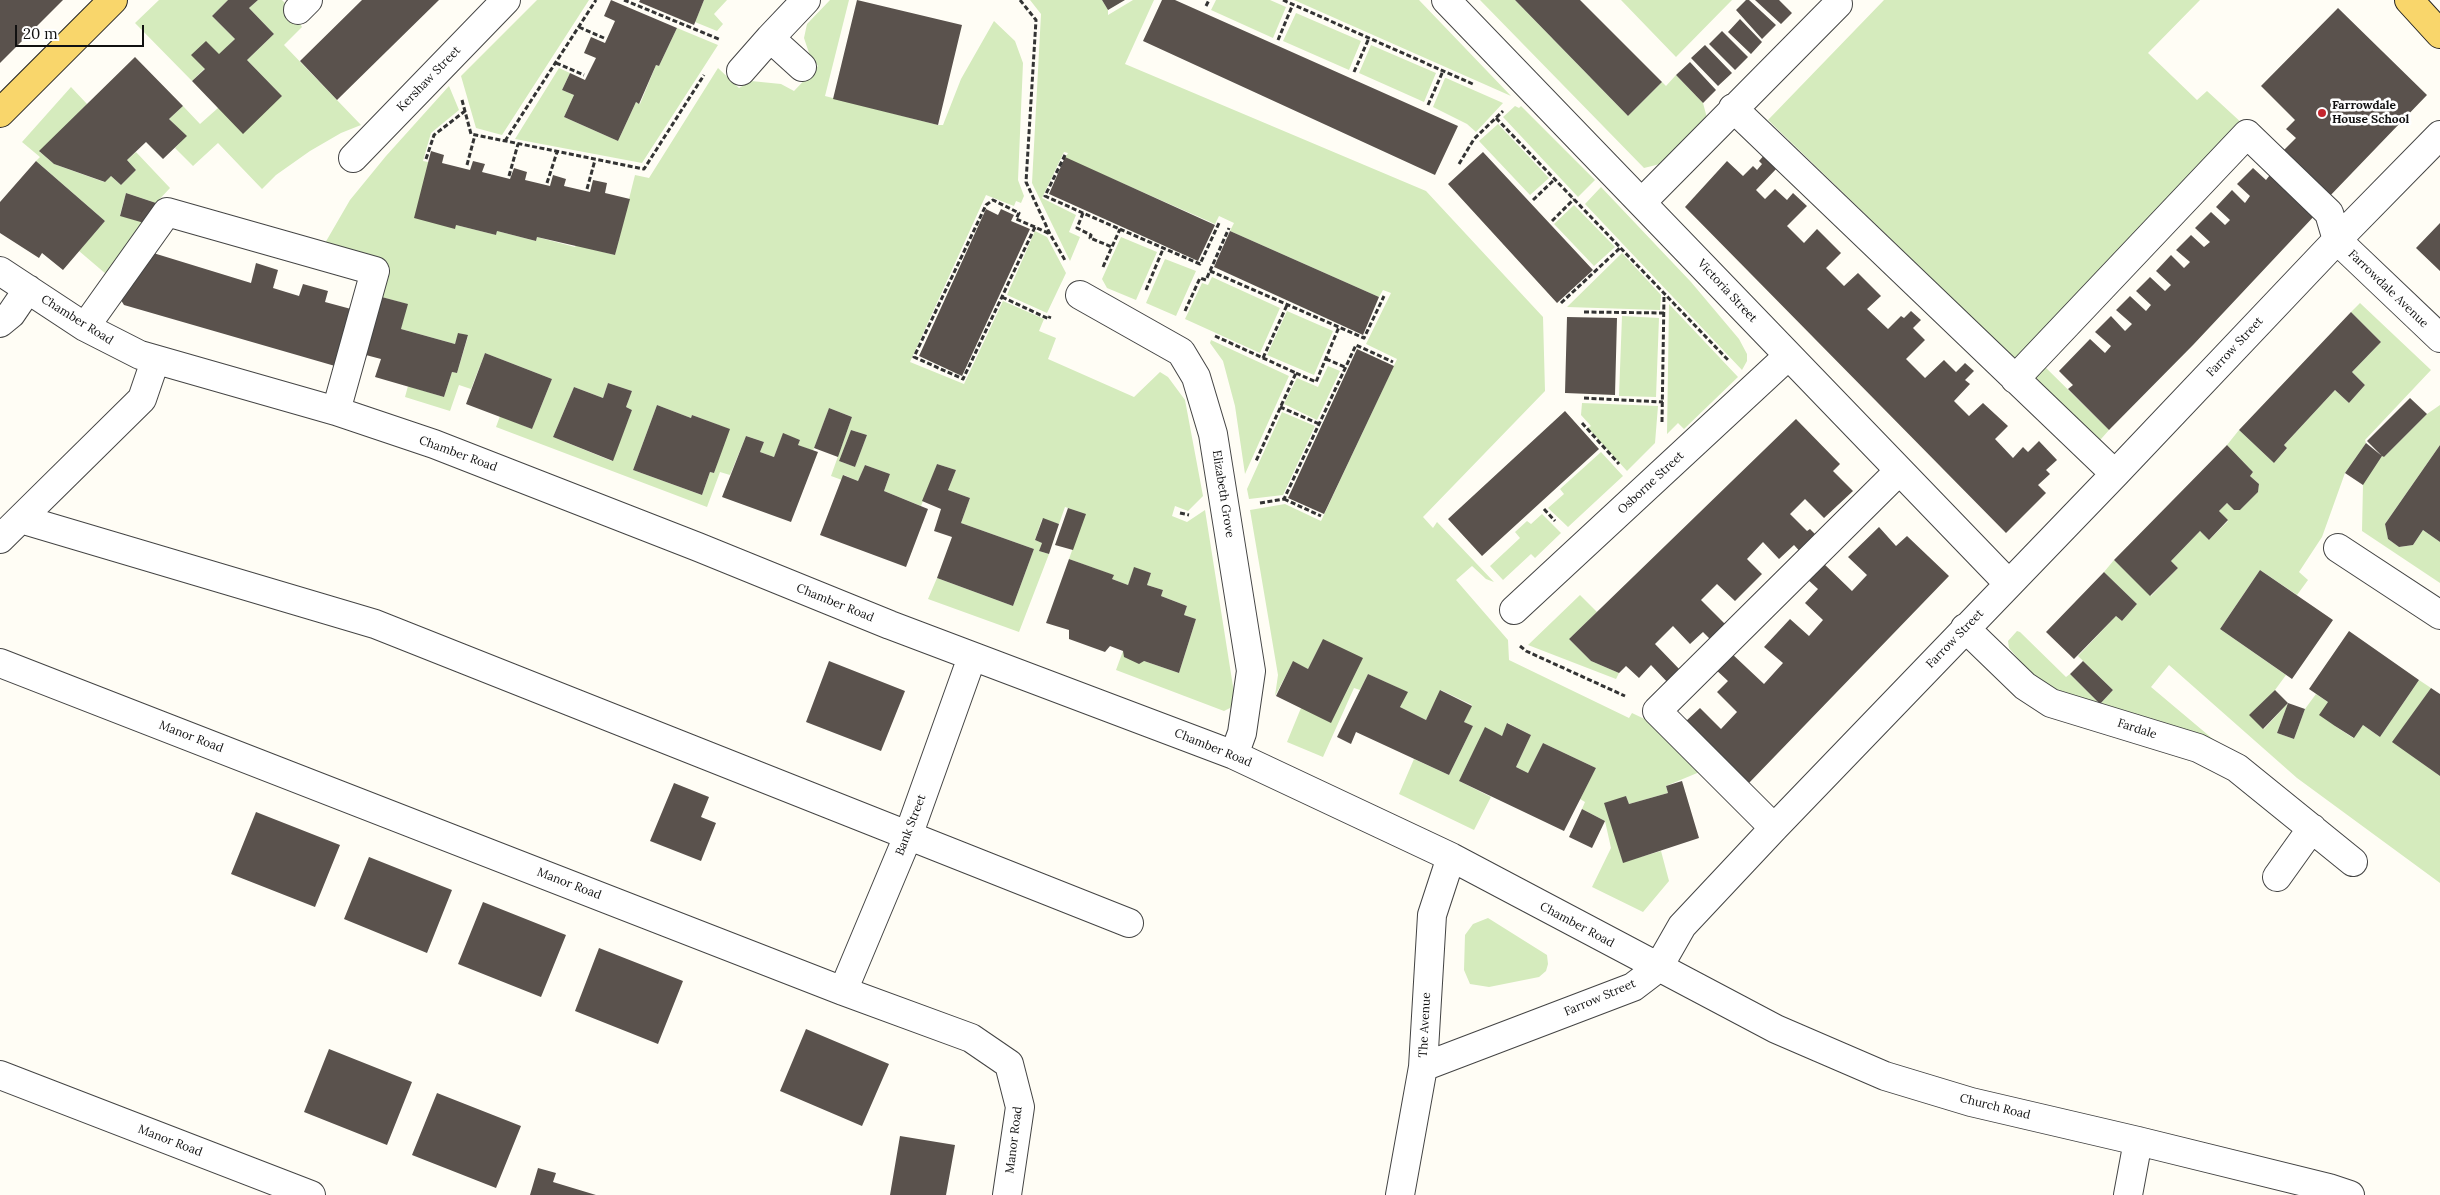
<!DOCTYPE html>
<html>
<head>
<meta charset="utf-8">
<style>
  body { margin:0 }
  #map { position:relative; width:2440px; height:1195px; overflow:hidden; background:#fffdf5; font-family:Lora,serif }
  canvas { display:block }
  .scale { position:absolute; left:15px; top:25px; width:129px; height:22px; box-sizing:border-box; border:2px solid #111; border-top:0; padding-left:6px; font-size:15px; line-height:18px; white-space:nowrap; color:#111; -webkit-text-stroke:4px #fff; paint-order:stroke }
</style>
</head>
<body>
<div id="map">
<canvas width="2440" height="1195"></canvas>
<div class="scale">20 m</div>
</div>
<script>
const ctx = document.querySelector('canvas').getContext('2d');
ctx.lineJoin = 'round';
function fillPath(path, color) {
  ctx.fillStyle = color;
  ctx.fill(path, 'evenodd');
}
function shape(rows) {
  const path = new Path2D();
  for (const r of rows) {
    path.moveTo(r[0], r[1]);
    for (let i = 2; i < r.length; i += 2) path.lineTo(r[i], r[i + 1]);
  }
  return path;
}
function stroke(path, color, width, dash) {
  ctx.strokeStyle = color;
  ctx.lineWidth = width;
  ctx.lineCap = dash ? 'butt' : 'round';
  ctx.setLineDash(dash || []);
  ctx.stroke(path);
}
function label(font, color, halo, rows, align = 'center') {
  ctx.font = font + ' Lora,serif';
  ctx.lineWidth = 5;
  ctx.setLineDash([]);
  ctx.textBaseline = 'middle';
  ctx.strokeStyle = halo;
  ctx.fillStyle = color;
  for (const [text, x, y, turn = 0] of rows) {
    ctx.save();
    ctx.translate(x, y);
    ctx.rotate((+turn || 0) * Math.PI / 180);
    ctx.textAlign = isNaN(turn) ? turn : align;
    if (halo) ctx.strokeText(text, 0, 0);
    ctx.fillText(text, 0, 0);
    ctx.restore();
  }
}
fillPath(shape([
  [159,0,228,0,212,16,235,39,192,81,135,23],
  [258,0,282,0,290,8,302,27,284,45,361,125,341,133,310,151,276,175,262,189,218,143,193,166,175,148,186,136,169,119,183,106,200,124,218,108,282,96,247,60,274,34,249,8],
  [537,0,589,0,502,135,476,128,461,76],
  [704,0,727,0,714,14,723,24,717,31,695,22],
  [830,0,849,0,825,96,938,125,943,125,961,79,994,21,1015,41,1023,63,1018,180,1024,196,1021,203,1016,201,1014,206,986,195,910,362,964,384,1003,301,1044,319,1039,331,1056,338,1048,359,1134,397,1160,372,1168,377,1185,400,1203,496,1188,511,1175,506,1172,516,1187,522,1205,510,1235,699,1230,708,1224,711,1116,670,1123,651,1144,661,1179,673,1196,619,1184,615,1187,606,1161,596,1163,590,1147,585,1151,573,1134,568,1128,585,1112,579,1113,575,1069,559,1085,514,1065,507,1059,524,1042,519,1035,540,1042,543,1039,551,1049,554,1019,632,928,599,937,578,1013,606,1034,549,961,523,970,498,948,490,956,470,937,464,921,506,884,491,890,474,865,465,858,481,844,475,842,480,831,476,852,417,829,408,813,451,798,445,800,440,783,434,774,457,760,452,764,442,746,436,730,475,720,472,707,507,496,427,500,416,532,429,552,379,485,353,471,389,459,385,450,411,405,397,408,386,444,397,452,372,457,373,468,336,459,333,455,344,401,329,407,304,378,296,321,250,350,200,386,156,449,86,459,110,431,133,423,161,428,162,456,225,496,235,497,231,536,241,537,237,575,247,576,245,615,255,635,175,649,178,718,68,739,88,751,81,781,84,794,91,818,66,810,56,804,38,807,24],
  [608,383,632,391,626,407,632,410,612,461,553,437,574,387,603,398],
  [657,405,691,418,692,415,729,429,714,473,710,472,702,495,633,470],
  [851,430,867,435,855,467,839,461],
  [1030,0,1102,0,1108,10,1108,15,1133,0,1154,0,1125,64,1426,191,1543,317,1545,391,1423,517,1433,528,1437,522,1494,582,1486,579,1472,566,1456,580,1508,640,1509,660,1629,718,1632,713,1657,725,1702,771,1666,786,1668,793,1629,804,1626,796,1610,819,1623,862,1661,851,1669,881,1643,912,1592,887,1611,848,1605,821,1582,809,1585,802,1580,799,1596,768,1543,743,1528,773,1516,767,1531,735,1508,723,1502,736,1485,728,1459,781,1491,797,1474,830,1399,794,1414,759,1449,775,1473,726,1464,722,1472,705,1441,690,1426,720,1400,707,1407,692,1368,674,1360,690,1354,688,1323,757,1287,742,1301,708,1323,639,1308,669,1293,662,1275,696,1278,675,1250,510,1285,504,1321,521,1397,359,1366,344,1391,293,1383,290,1379,297,1230,231,1234,223,1219,216,1215,224,1065,158,1068,153,1064,152,1042,198,1076,215,1069,232,1080,237,1070,261,1032,183,1041,14],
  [1216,0,1270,0,1286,7,1273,38,1211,10],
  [1294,0,1419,0,1511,96],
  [1480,0,1515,0,1628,116,1662,82,1666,86,1676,75,1703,103,1707,118,1660,164,1644,168],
  [1621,0,1732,0,1676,57],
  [1884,0,2200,0,2148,53,2197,100,2207,91,2244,125,2018,362,1768,120],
  [1296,13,1361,41,1349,70,1283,41],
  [677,28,718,45,642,163,515,139,559,68,570,73,562,90,574,95,564,117,618,141,636,102,640,104,656,65,659,66],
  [1371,45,1436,73,1424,102,1359,73],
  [1445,78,1446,78,1503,103,1476,132,1467,124,1433,107],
  [71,87,87,104,40,152,54,164,104,182,111,176,121,185,136,170,127,160,136,152,170,188,156,203,126,193,120,215,144,223,106,274,79,251,105,221,36,161,40,157,22,142],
  [1515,106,1519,108,1521,106,1595,180,1578,197,1503,117],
  [1498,124,1549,178,1530,195,1479,141],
  [1601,187,1691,282,1739,339,1747,354,1747,361,1742,370,1585,204],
  [1574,205,1615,247,1594,266,1554,224],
  [1035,231,1047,237,1066,273,1047,313,1007,295],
  [1121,237,1157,252,1136,300,1107,288,1102,279],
  [1622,253,1661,295,1660,310,1567,307],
  [1165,259,1196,271,1176,316,1146,303],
  [1212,277,1280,308,1260,353,1185,319,1202,283,1208,285],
  [2360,303,2431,370,2365,440,2366,443,2345,473,2322,537,2299,572,2308,580,2297,595,2260,570,2220,629,2286,675,2275,690,2250,715,2264,729,2288,703,2277,733,2294,739,2305,709,2316,694,2328,702,2335,726,2353,738,2363,725,2380,737,2419,680,2431,688,2393,742,2440,776,2440,883,2297,778,2169,665,2151,687,2214,740,2058,693,2039,681,2021,662,2009,648,2008,641,2017,631,2020,632,2066,677,2070,674,2100,704,2113,690,2078,656,2116,616,2122,621,2137,604,2104,572,2114,560,2151,596,2178,568,2171,561,2200,531,2209,540,2228,521,2219,511,2227,503,2234,510,2240,510,2258,492,2259,484,2250,476,2253,472,2227,445,2239,430,2274,463,2287,448,2284,445,2335,390,2349,403,2365,385,2352,372,2381,342,2351,312],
  [1669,304,1738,377,1684,429,1678,423,1667,434],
  [1287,311,1333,331,1314,375,1267,355],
  [1622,316,1659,318,1656,397,1619,396],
  [1211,340,1289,376,1245,474,1235,406,1223,361,1210,343],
  [2040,362,2109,430,2094,447,2024,378],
  [1328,366,1340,371,1317,420,1284,404,1297,378,1318,387],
  [1582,403,1658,406,1655,443,1627,471,1588,428,1591,426,1581,415],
  [2440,405,2440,445,2385,524,2388,539,2399,547,2413,545,2423,530,2440,542,2440,583,2362,531,2363,484,2382,456,2384,457,2427,414],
  [1282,412,1315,426,1283,495,1249,499,1247,489],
  [1601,452,1623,476,1568,527,1548,508,1564,494,1560,489],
  [1542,514,1561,533,1535,558,1531,554,1503,580,1490,566,1520,538,1515,532,1527,521,1531,524],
  [1580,595,1597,612,1569,639,1591,661,1619,673,1616,679,1528,645],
  [1488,918,1547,955,1548,964,1546,971,1539,977,1489,987,1470,984,1464,970,1465,935,1473,924]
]), '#d5ebbd');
fillPath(shape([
  [0,0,63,0,0,63],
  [228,0,258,0,249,8,274,34,247,60,282,96,243,134,192,81,205,69,191,55,206,41,219,54,235,39,212,16],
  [362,0,439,0,337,100,300,61],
  [611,0,677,28,659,66,656,65,639,104,636,102,618,141,564,117,574,95,562,90,570,73,585,80,596,58,584,53,591,37,605,43,615,21,604,16],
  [640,0,704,0,694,25,639,2],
  [857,0,962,25,938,125,833,99],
  [1102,0,1125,0,1108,10],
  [1162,0,1175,0,1458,126,1435,175,1143,41],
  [1515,0,1580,0,1662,82,1628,116],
  [1746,0,1749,0,1776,25,1762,39,1736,10],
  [1755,0,1779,0,1792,13,1781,24],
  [2338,8,2427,95,2326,200,2279,155,2296,138,2286,129,2295,120,2261,86],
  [1740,19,1762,42,1751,54,1728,32],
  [1722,31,1748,57,1735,70,1709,44],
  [1705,45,1732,73,1718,86,1691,58],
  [135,57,183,106,169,119,187,136,163,159,146,142,127,160,136,170,121,185,111,176,105,182,54,164,39,151],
  [1690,62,1716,90,1703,103,1676,75],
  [431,151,444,155,442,163,470,170,473,161,485,164,482,172,510,179,514,168,527,172,525,180,550,186,553,175,566,179,564,186,590,192,593,180,607,183,605,193,630,199,615,255,537,237,536,241,497,231,496,235,456,225,455,229,414,218],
  [1483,152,1593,270,1557,303,1448,184],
  [1766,153,1779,166,1756,190,1765,199,1775,189,1787,200,1793,193,1807,206,1787,226,1804,243,1817,229,1841,253,1826,268,1844,286,1858,273,1881,296,1867,309,1888,329,1901,316,1904,318,1911,311,1921,320,1913,328,1925,340,1906,359,1925,378,1944,360,1956,372,1965,363,1974,371,1965,380,1970,384,1954,401,1969,416,1983,403,2008,426,1995,439,2013,458,2023,447,2028,452,2039,441,2057,460,2046,470,2050,474,2038,485,2046,493,2006,533,1685,207,1727,161,1743,176,1753,166,1757,170,1762,164,1759,161],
  [1065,157,1215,225,1198,261,1049,194],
  [36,161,105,221,63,270,42,253,39,258,0,233,0,202],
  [2253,168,2266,180,2273,171,2317,213,2193,345,2109,430,2068,389,2073,385,2059,371,2090,339,2105,353,2111,346,2095,332,2111,316,2125,331,2132,324,2116,310,2130,296,2146,311,2151,305,2136,291,2150,277,2165,291,2171,285,2156,271,2171,255,2184,268,2190,262,2176,250,2191,235,2204,247,2210,242,2195,228,2211,212,2225,225,2230,220,2216,207,2232,190,2245,203,2250,196,2237,184],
  [126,193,156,203,144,223,120,216],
  [986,209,998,215,1001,209,1014,215,1011,221,1030,229,962,376,919,356],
  [2440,223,2440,271,2416,248],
  [1230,231,1379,297,1363,335,1214,267],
  [150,252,251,283,256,263,278,270,273,288,299,296,303,284,328,291,325,302,351,309,335,366,124,305,119,297],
  [378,296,408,304,401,329,455,344,458,333,468,335,457,373,452,372,444,397,375,377,381,359,362,354],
  [2351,312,2381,342,2352,372,2365,385,2349,403,2335,390,2284,445,2287,448,2274,463,2239,430],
  [1567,317,1617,318,1615,395,1565,393],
  [1357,349,1394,366,1324,514,1288,498],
  [485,353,552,379,532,429,466,404],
  [608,383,632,391,626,407,632,410,613,461,553,437,574,387,603,398],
  [2410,398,2427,414,2384,457,2382,456,2363,485,2345,473,2366,443,2382,456,2367,441],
  [657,405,691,418,692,415,730,429,714,473,710,472,702,495,633,470],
  [829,408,852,417,838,457,814,448],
  [1565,411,1599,449,1482,556,1448,519],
  [1796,419,1840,464,1833,471,1853,491,1824,518,1805,499,1790,514,1807,531,1810,529,1820,539,1803,555,1794,545,1779,559,1763,542,1747,559,1762,574,1735,601,1717,584,1701,600,1729,628,1714,643,1703,632,1690,644,1673,626,1655,644,1683,673,1671,686,1651,665,1639,678,1626,666,1619,673,1591,661,1569,639],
  [851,430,867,435,855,467,839,461],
  [783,433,800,440,798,445,818,452,791,522,722,497,746,436,764,442,760,452,774,457],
  [2227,445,2253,472,2250,476,2259,484,2258,492,2240,510,2234,510,2227,503,2219,511,2228,520,2209,540,2200,531,2171,561,2178,568,2150,596,2114,560],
  [2440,445,2440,542,2423,530,2413,545,2399,547,2388,539,2385,524],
  [937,464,956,470,948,490,970,498,961,523,1034,549,1013,606,937,578,952,537,934,531,941,509,922,501],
  [865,465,890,474,884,491,928,509,906,567,820,535,843,475,858,481],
  [1068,508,1086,514,1073,550,1055,545],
  [1043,518,1059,524,1049,554,1039,551,1042,543,1035,540],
  [1879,527,1896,546,1907,536,1949,576,1748,784,1685,722,1700,708,1721,729,1737,712,1717,692,1728,681,1714,668,1730,652,1764,684,1783,663,1764,647,1790,619,1809,636,1823,620,1805,603,1818,589,1807,579,1823,563,1852,591,1867,575,1848,557],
  [1069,559,1114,575,1112,579,1128,585,1134,567,1151,573,1147,585,1163,590,1161,596,1187,606,1184,615,1196,619,1179,673,1144,661,1139,664,1124,657,1123,651,1110,646,1105,652,1069,639,1069,630,1046,623],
  [2260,570,2333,620,2292,679,2220,629],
  [2104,572,2137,604,2122,621,2116,616,2074,659,2046,632],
  [2349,631,2419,680,2380,737,2363,725,2354,738,2335,726,2319,715,2328,702,2309,689],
  [1323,639,1363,658,1331,723,1276,696,1293,661,1308,669],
  [829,661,905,691,881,751,806,722],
  [2083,661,2113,690,2100,704,2070,674],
  [1368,674,1408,692,1400,707,1426,720,1440,690,1472,706,1464,722,1473,726,1449,775,1356,732,1351,744,1337,737],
  [2431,688,2440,694,2440,776,2392,742],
  [2275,690,2288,703,2263,729,2249,715],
  [2288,703,2305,709,2294,739,2277,733],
  [1507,723,1531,735,1516,767,1528,773,1543,743,1596,768,1564,831,1459,781,1485,727,1502,736],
  [1682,781,1699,838,1623,863,1604,803,1626,796,1629,804,1668,793,1666,786],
  [674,783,709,797,701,817,716,823,701,861,650,841],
  [1582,809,1605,821,1592,848,1569,837],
  [256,812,340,845,315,907,231,874],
  [369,857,452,890,427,953,344,919],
  [483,902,566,935,541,997,458,964],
  [599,948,683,981,658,1044,575,1011],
  [806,1029,889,1064,862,1126,780,1091],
  [329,1049,412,1082,387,1145,304,1112],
  [437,1093,521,1126,496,1188,412,1155],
  [900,1136,955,1145,946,1195,890,1195],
  [538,1168,556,1173,553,1182,596,1195,530,1195]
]), '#5a524d');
const minor = shape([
  [1446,0,2008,583],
  [298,10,308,0],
  [802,67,770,38,806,0],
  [741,71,770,38],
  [1733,108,2115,474],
  [353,158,506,0],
  [1642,202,1838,4],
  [0,271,85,327,140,355,336,411,434,444,698,547,890,625,1234,755,1451,857,1776,1029,1885,1076,1971,1102,2138,1141,2329,1188,2350,1195],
  [1080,295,1181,352,1196,377,1213,434,1251,671,1242,733,1234,755],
  [0,323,11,314,28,289],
  [85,327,167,212,375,271,336,411],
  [2015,379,2247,134,2329,213,2337,240,2440,338],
  [21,519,375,624,1129,923],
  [0,539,142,399,155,361],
  [2338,548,2440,615],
  [1514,610,1788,356],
  [1965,628,2025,686,2051,703,2198,748,2237,768,2353,862],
  [0,663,843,991,971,1038,1009,1064,1020,1107,1007,1195],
  [1774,828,1657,711,1899,471],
  [2277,877,2312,828],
  [843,991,908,836,972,657],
  [1423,1067,1633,987,1658,968,1682,926,1774,828,2115,474,2337,240,2440,135],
  [0,1075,311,1195],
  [1400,1195,1423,1067,1432,915,1451,857],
  [2128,1195,2138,1141]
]);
const major = shape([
  [2409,0,2440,34],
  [0,113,113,0]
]);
stroke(minor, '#444', 30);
stroke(major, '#222', 30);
stroke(shape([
  [624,0,721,40],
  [1020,0,1036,20,1026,182,1050,234,1066,262],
  [1283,0,1475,85],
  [1206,6,1209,0],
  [579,27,604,38],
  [1278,40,1293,4],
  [556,63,584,75],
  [1354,72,1369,38],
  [462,100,471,134,644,169,704,75],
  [1428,105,1443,71],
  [1496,118,1729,361],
  [505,141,596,0],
  [1065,155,1045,196,1083,213,1200,264,1219,223],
  [426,159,434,135,465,111],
  [1459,164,1474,139,1503,111],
  [467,165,475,135],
  [509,176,518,144],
  [547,183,557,152],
  [587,189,595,160],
  [1533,200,1555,179],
  [1083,213,1077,228,1091,235,1090,238,1112,247],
  [1552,221,1574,199],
  [1035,227,963,379,914,357,986,205,993,200,1019,213,1016,219,1035,227,1050,234],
  [1103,267,1120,229],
  [1210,271,1364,338,1384,296],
  [1146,290,1163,249],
  [1002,297,1049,319,1050,316],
  [1561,303,1621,247],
  [1185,311,1200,278,1206,280,1229,228],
  [1584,312,1664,313],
  [1215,336,1296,373,1256,461],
  [1263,358,1287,305],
  [1326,359,1345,367],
  [1296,373,1316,382,1339,327],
  [1584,398,1663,402],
  [1280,407,1319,424],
  [1662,422,1664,296],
  [1582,423,1619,464],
  [1284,499,1321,516],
  [1260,503,1284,499,1356,345,1393,362],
  [1544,509,1555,521],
  [1180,513,1189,515],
  [1520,646,1526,651,1625,696]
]), '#333', 3, [5, 2.5]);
stroke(minor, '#fff', 28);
stroke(major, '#f9d66b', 28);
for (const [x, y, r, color] of [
  [2322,113,5,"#c4262e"]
]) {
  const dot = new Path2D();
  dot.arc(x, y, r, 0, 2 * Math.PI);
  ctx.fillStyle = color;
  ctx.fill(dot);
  stroke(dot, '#fff', 2);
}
label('12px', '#111', '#fff', [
  ["Kershaw Street",429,79,-46],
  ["Farrowdale Avenue",2388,289,44],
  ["Victoria Street",1727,291,47],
  ["Chamber Road",77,320,32],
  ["Farrow Street",2235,347,-47],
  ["Chamber Road",458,454,20],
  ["Osborne Street",1651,483,-43],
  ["Elizabeth Grove",1223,494,81],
  ["Chamber Road",835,603,22],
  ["Farrow Street",1955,639,-46],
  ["Fardale",2137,729,18],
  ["Manor Road",191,737,21],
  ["Chamber Road",1213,748,22],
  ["Bank Street",911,825,-69],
  ["Manor Road",569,884,21],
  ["Chamber Road",1577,925,28],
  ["Farrow Street",1600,998,-23],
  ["The Avenue",1425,1025,-87],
  ["Church Road",1995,1107,14],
  ["Manor Road",1014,1140,-83],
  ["Manor Road",170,1141,21]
]);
label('bold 12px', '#111', '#fff', [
  ["Farrowdale",2332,106],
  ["House School",2332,120]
], 'left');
</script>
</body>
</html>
